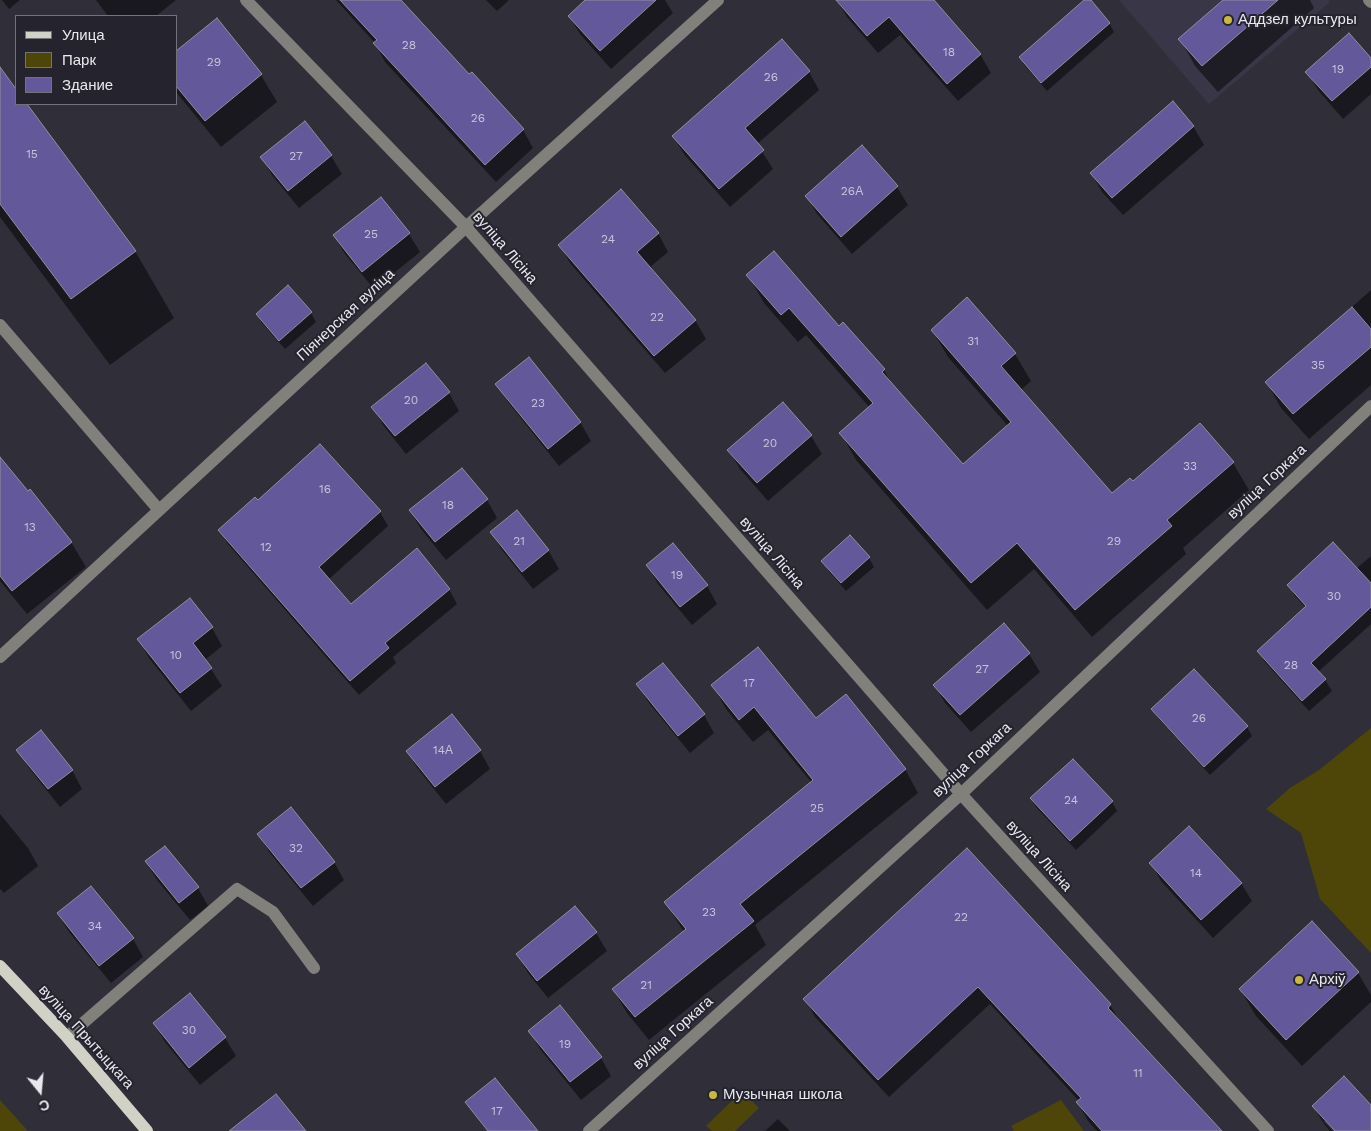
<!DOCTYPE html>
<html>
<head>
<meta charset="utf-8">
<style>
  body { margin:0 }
  #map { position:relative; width:1371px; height:1131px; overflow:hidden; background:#2f2e39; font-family:"Work Sans",sans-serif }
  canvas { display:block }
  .legend { position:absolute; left:15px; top:15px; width:162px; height:90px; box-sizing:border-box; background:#25242e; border:1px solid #73727b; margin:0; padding:6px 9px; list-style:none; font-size:15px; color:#e8e8ef }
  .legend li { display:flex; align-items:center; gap:10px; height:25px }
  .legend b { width:25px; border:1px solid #73727b }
  .north { position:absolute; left:15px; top:1066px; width:50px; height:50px; -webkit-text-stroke:4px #25242e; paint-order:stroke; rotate:163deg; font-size:14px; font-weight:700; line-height:20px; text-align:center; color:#e8e8ef }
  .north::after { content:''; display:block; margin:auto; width:18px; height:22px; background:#e8e8ef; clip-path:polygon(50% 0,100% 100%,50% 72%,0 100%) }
</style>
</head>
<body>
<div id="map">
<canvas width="1371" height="1131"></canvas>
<ul class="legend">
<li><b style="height:6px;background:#d2d1c5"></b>Улица</li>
<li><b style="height:14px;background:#4e4609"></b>Парк</li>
<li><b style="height:14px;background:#635899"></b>Здание</li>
</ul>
<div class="north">С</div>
</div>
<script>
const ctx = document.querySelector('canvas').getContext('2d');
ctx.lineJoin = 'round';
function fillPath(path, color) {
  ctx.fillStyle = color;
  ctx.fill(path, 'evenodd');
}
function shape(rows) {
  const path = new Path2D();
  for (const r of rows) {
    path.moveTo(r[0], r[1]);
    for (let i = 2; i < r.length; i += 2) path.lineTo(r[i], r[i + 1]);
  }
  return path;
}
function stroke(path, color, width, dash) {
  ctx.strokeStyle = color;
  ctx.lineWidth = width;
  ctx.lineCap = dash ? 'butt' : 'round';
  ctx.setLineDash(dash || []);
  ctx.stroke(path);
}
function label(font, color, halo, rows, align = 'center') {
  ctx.font = font + ' "Work Sans",sans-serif';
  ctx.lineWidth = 4;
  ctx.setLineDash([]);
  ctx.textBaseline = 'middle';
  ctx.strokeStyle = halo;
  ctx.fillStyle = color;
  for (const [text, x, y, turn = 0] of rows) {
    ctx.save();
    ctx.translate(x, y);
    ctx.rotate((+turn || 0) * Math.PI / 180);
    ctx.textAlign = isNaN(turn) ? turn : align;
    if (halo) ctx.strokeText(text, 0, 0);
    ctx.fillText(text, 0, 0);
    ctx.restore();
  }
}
fillPath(shape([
  [1119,0,1328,0,1330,2,1209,104]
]), '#393747');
fillPath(shape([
  [1371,728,1371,953,1320,899,1301,833,1266,809,1290,788,1319,770],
  [742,1091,759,1108,735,1131,712,1131,706,1126],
  [0,1100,28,1131,0,1131],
  [1061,1100,1084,1131,1014,1131,1011,1126]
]), '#4e4609');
fillPath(shape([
  [2,0,20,0,9,9],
  [96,0,176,0,156,16,108,16],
  [336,0,400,0,469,76,471,73,523,130,533,148,496,182,385,62,375,43],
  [486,0,509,0,497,11],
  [587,0,665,0,673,13,611,69,580,34,569,16],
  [837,0,929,0,980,54,991,73,958,101,900,35,878,53,847,17],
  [1085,0,1089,0,1109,23,1114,32,1047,91,1025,66,1020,57],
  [1224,0,1310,0,1314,8,1218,92,1195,66,1180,39],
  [176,52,261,75,277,102,221,147,176,92],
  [1371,60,1371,94,1343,119,1318,90,1307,72],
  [0,69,16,91,16,104,26,104,135,251,174,318,110,365,0,217],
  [809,72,819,90,757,144,773,169,730,207,684,154,673,136],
  [1193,126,1204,145,1123,215,1102,192,1092,174],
  [862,147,897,187,908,205,852,254,817,214,807,196],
  [331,156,342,174,299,208,272,175,262,157],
  [658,233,668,252,649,268,695,320,706,339,665,373,570,263,560,245],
  [409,234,420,252,374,289,345,254,334,236],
  [748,275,838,327,884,370,894,388,963,466,1008,426,948,357,932,330,967,299,1015,354,1031,381,1021,390,1112,495,1132,483,1233,463,1249,490,1183,548,1186,554,1092,637,1034,569,987,610,856,460,841,433,870,408,806,335,798,342,764,303],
  [288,287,311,313,316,322,285,349,262,323,257,314],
  [1371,290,1371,385,1309,439,1281,408,1267,383],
  [497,384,580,422,591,441,559,466,508,402],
  [449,393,459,411,406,454,383,425,373,407],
  [783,403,811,436,822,454,768,501,740,469,729,450],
  [0,459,71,542,86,567,27,614,0,581],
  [462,470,487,500,497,518,446,560,421,529,410,511],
  [380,512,388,526,328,580,351,606,449,589,457,604,393,657,396,663,359,695,228,544,220,530],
  [491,532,548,550,559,569,533,589,502,550],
  [850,537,869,558,874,567,846,591,828,570,823,561],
  [1371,556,1371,624,1318,672,1325,680,1332,691,1309,711,1265,662,1258,651,1306,608,1295,596,1288,585,1356,569],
  [648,566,707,586,717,604,692,625,658,584],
  [1004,625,1029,654,1040,672,971,732,945,703,935,685],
  [212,628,222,646,205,660,222,686,191,711,149,658,139,640],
  [1194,671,1247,727,1252,736,1210,775,1158,718,1153,709],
  [638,685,704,715,714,733,690,753,649,703],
  [713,686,816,720,905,769,918,793,755,925,766,945,649,1040,627,1013,613,989,684,932,665,902,812,783,768,730,753,742,726,709],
  [18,750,72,770,82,789,60,807,29,768],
  [407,751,480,751,490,769,446,804,418,769],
  [1073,761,1112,802,1117,811,1076,850,1036,807,1031,799],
  [0,814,28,848,38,866,4,893,0,889],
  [259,835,334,862,344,880,313,906,270,853],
  [165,847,198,888,208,906,190,920,157,880,146,862],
  [967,850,1110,1005,1121,1023,1220,1131,1097,1131,1088,1121,1078,1103,1079,1101,990,1004,889,1097,815,1017,805,999],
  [1151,863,1241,883,1252,901,1213,938,1161,881],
  [575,908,596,933,607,951,548,998,528,973,517,955],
  [58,914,133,939,143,957,111,983,69,932],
  [1358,973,1371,995,1371,1002,1302,1066,1256,1016,1240,989],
  [190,994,225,1038,236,1056,200,1085,165,1042,154,1023],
  [530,1031,601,1058,611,1076,581,1100,540,1049],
  [1313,1106,1371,1107,1371,1131,1337,1131,1327,1121,1323,1121,1333,1131,1330,1131,1324,1124],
  [778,1119,790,1131,765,1131]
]), '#0007');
const building = shape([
  [340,0,401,0,469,74,472,72,524,129,485,165,373,43,377,40,340,0],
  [585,0,656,0,600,51,568,16,585,0],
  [836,0,934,0,981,54,947,84,889,17,867,36,836,0],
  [1084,0,1091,0,1110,23,1041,83,1019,57,1084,0],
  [1223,0,1278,0,1202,66,1178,39,1223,0],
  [217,18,262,74,205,121,176,86,176,51,217,18],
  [1349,33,1371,58,1371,67,1332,101,1305,72,1349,33],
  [782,39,810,71,745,128,764,150,719,189,672,136,782,39],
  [0,67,16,89,16,104,27,104,136,251,71,299,0,204,0,67],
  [1173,101,1194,126,1112,198,1090,173,1173,101],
  [305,121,332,155,288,191,260,157,305,121],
  [862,145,898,186,841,237,805,196,862,145],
  [621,189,659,233,637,252,696,320,654,356,558,245,621,189],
  [381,197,410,233,362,272,333,235,381,197],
  [774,251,839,326,843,322,885,369,882,372,963,464,1011,422,931,330,967,297,1016,353,1001,366,1112,493,1130,478,1133,481,1200,423,1234,462,1167,520,1172,526,1075,610,1017,543,971,583,839,433,873,403,789,308,781,315,746,275,774,251],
  [288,285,312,312,279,341,256,314,288,285],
  [1352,307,1371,329,1371,347,1293,414,1265,382,1352,307],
  [529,357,581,422,548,449,495,384,529,357],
  [426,363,450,392,395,436,371,407,426,363],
  [783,402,812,435,757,483,727,450,783,402],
  [320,444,381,511,319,567,351,604,417,548,450,589,385,643,389,648,350,681,218,530,255,497,258,500,320,444],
  [0,457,28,491,30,489,72,542,12,591,0,576,0,457],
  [462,468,488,499,435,542,409,510,462,468],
  [517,510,549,550,522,572,490,532,517,510],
  [850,535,870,557,841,583,821,561,850,535],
  [1333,542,1371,583,1371,607,1311,663,1326,679,1302,701,1257,651,1306,606,1287,585,1333,542],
  [673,543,708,585,680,607,646,565,673,543],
  [190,598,213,627,193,643,212,668,180,693,137,639,190,598],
  [1004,623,1030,653,960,715,933,685,1004,623],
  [758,647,816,718,846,694,906,769,740,904,754,921,635,1017,612,989,686,929,664,902,813,780,754,707,739,720,711,685,758,647],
  [663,663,705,714,678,736,636,684,663,663],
  [1194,669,1248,726,1204,767,1151,709,1194,669],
  [452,714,481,750,435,787,406,751,452,714],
  [41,730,73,770,48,789,16,750,41,730],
  [1073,759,1113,801,1070,841,1030,798,1073,759],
  [291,807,335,862,301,888,257,834,291,807],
  [1189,826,1242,883,1201,920,1149,863,1189,826],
  [165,846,199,887,179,903,145,861,165,846],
  [967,848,1111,1004,1108,1008,1222,1131,1102,1131,1076,1102,1081,1098,978,987,878,1080,803,999,967,848],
  [91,886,134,938,99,966,57,913,91,886],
  [575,906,597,932,537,981,516,954,575,906],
  [1312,921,1359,972,1286,1040,1239,989,1312,921],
  [190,993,226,1037,189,1068,153,1023,190,993],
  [560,1005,602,1057,570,1082,528,1031,560,1005],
  [1344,1076,1371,1105,1371,1131,1335,1131,1312,1106,1344,1076],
  [495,1078,538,1131,488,1131,465,1102,495,1078],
  [276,1094,306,1131,229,1131,276,1094]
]);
fillPath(building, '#635899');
stroke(building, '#908f9b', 1);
stroke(shape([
  [246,0,466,227,961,794,1268,1131],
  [1369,0,1371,2],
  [0,325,159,510],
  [0,657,466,227,718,0],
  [67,1037,237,889,273,912,314,968],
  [589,1131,961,794,1371,406]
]), '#81807a', 12);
stroke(shape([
  [0,966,67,1037,147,1131]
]), '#d2d1c5', 12);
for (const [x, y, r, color] of [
  [1228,20,5,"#cbba39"],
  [1299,980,5,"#cbba39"],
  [713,1095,5,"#cbba39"]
]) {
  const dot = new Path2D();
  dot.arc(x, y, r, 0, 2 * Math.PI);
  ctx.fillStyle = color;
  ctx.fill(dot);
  stroke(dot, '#25242e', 2);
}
label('12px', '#c7c4da', null, [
  ["28",409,45],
  ["18",949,52],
  ["29",214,62],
  ["19",1338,69],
  ["26",771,77],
  ["26",478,118],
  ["15",32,154],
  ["27",296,156],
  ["26А",852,191],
  ["25",371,234],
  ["24",608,239],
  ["22",657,317],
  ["31",973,341],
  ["35",1318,365],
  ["20",411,400],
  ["23",538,403],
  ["20",770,443],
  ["33",1190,466],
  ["16",325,489],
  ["18",448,505],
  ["13",30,527],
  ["21",519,541],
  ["29",1114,541],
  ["12",266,547],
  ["19",677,575],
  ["30",1334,596],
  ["10",176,655],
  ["28",1291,665],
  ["27",982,669],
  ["17",749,683],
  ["26",1199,718],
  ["14А",443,750],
  ["24",1071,800],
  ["25",817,808],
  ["32",296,848],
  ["14",1196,873],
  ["23",709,912],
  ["22",961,917],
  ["34",95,926],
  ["21",646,985],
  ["30",189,1030],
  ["19",565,1044],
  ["11",1138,1073],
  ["17",497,1111]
]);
label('15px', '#e8e8ef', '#25242e', [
  ["Аддзел культуры",1238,20],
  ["Архіў",1309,980],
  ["Музычная школа",723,1095]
], 'left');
label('15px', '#e8e8ef', '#25242e', [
  ["вуліца Лісіна",505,248,49],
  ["Піянерская вуліца",346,315,-43],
  ["вуліца Горкага",1267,482,-43],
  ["вуліца Лісіна",772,553,49],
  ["вуліца Горкага",972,760,-43],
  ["вуліца Лісіна",1039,856,48],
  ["вуліца Горкага",673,1033,-42],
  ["вуліца Прытыцкага",86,1037,48]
]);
</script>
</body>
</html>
